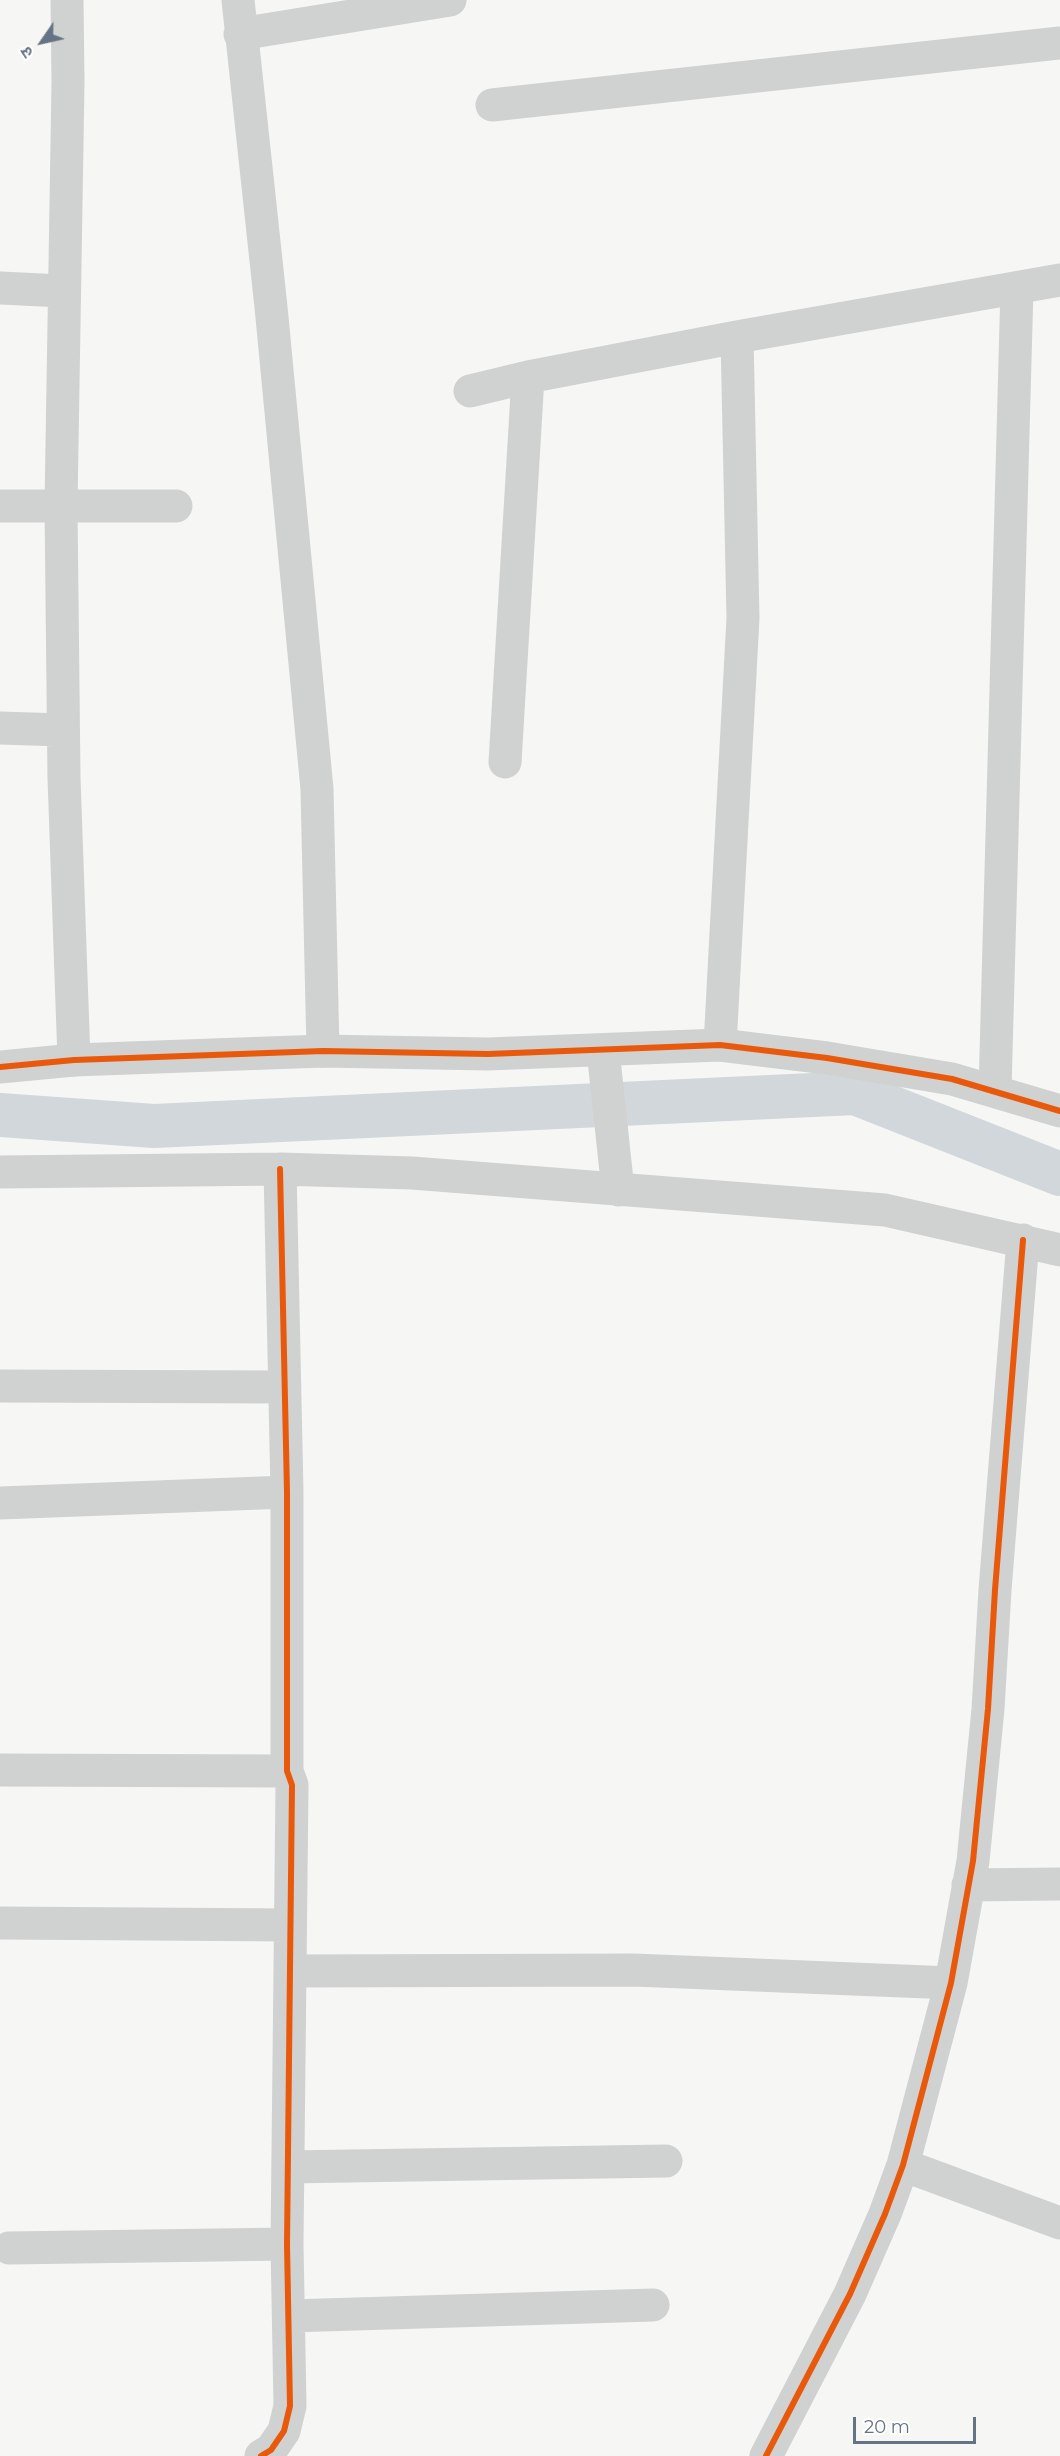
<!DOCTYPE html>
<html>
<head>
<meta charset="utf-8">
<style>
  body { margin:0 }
  #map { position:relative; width:1060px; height:2456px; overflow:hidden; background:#f6f6f5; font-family:Montserrat,"Noto Sans Devanagari",sans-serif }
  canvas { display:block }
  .north { position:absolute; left:12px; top:12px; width:60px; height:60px; -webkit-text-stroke:4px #fff; paint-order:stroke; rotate:236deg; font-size:16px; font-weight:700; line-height:24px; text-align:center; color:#657386 }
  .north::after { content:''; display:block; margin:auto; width:21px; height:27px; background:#657386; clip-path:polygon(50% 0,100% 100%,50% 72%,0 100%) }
  .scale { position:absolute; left:853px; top:2417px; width:123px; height:27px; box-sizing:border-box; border:3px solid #657386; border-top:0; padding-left:8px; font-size:18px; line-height:21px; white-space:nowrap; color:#657386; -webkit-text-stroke:4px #fff; paint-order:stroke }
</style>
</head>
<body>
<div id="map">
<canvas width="1060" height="2456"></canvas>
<div class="north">उ</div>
<div class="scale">20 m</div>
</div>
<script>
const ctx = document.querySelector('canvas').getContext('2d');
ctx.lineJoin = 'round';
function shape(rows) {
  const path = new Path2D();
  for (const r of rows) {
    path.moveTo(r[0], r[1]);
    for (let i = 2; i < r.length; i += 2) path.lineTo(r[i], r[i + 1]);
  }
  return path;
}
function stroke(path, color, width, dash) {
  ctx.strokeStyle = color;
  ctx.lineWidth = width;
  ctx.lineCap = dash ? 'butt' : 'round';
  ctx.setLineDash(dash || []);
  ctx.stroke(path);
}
stroke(shape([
  [0,1115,154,1126,855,1093,1060,1174]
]), '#d2d7db', 44);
stroke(shape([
  [67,0,68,82,61,506,64,778,74,1060],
  [238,0,271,307,317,789,323,1051],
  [240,34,450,0],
  [492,105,1060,43],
  [0,288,63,291],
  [470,391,528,377,737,337,1060,280],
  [0,506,176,506],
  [0,728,63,730],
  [505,762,528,377],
  [720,1045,743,618,737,337],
  [603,1050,618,1190],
  [995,1090,1017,288],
  [0,1172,280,1169,412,1173,885,1210,1060,1250],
  [0,1386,285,1387],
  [0,1503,287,1492],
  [0,1770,287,1771],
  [968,1885,1060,1884],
  [0,1923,290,1925],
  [290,1971,634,1970,951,1983],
  [903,2165,1060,2223],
  [288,2167,666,2161],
  [9,2248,287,2244],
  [289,2316,653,2305],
  [261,2456,271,2450,284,2431,290,2406,287,2244,292,1785,287,1771,287,1492,280,1169],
  [766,2456,850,2294,885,2214,903,2165,951,1983,973,1861,988,1709,995,1590,1023,1240]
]), '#d0d1d1', 33);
stroke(shape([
  [0,1067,74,1060,323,1051,488,1054,720,1045,827,1058,952,1079,1060,1111]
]), '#d0d1d1', 33);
stroke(shape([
  [0,1067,74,1060,323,1051,488,1054,720,1045,827,1058,952,1079,1060,1111],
  [261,2456,271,2450,284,2431,290,2406,287,2244,292,1785,287,1771,287,1492,280,1169],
  [766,2456,850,2294,885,2214,903,2165,951,1983,973,1861,988,1709,995,1590,1023,1240]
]), '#e8590c', 6);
</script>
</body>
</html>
